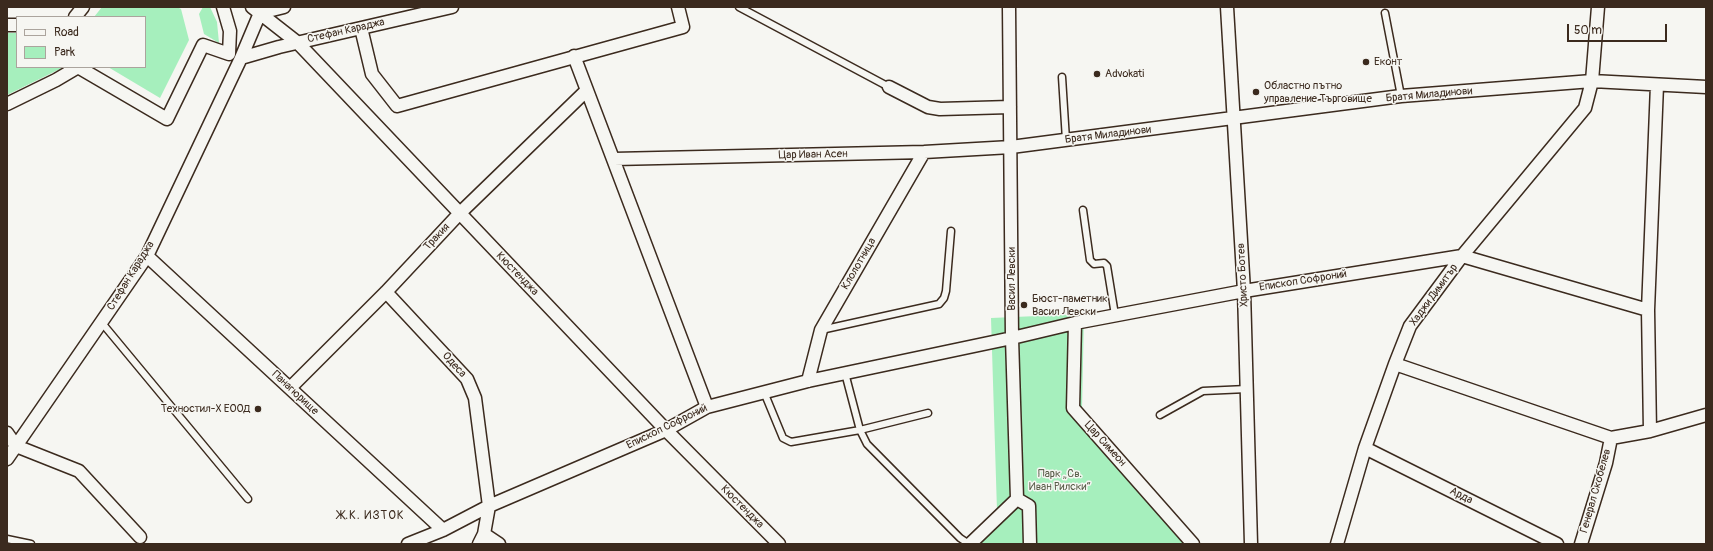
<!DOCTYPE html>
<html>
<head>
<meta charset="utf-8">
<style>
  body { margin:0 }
  #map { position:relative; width:1713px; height:551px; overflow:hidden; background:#f6f6f2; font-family:Pangolin,sans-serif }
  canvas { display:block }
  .frame { position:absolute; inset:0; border:8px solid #3b2a1e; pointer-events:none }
  .legend { position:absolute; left:16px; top:16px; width:130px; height:52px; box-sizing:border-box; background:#f6f6f2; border:1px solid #aba49d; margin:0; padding:5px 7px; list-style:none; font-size:12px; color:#3b2a1e }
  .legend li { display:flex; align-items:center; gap:8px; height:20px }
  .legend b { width:20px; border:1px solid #aba49d }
  .scale { position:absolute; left:1567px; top:24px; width:100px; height:18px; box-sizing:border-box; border:2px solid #3b2a1e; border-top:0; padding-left:5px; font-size:12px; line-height:14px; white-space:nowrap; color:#3b2a1e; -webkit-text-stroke:3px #f6f6f2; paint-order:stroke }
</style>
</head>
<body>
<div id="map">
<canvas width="1713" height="551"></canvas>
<div class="frame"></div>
<ul class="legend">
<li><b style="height:5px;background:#f6f6f2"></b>Road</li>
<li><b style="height:11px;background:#a6efbd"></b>Park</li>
</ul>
<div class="scale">50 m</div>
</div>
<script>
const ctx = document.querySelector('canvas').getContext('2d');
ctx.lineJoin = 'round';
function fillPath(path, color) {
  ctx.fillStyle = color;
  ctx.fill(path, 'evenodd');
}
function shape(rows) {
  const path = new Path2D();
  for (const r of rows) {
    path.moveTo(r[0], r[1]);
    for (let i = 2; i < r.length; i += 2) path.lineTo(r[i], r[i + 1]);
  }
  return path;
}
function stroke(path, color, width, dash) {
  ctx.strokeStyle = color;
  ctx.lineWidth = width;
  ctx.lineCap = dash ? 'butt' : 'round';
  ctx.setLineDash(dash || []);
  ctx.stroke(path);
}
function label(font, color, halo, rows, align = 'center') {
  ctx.font = font + ' Pangolin,sans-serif';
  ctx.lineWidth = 3;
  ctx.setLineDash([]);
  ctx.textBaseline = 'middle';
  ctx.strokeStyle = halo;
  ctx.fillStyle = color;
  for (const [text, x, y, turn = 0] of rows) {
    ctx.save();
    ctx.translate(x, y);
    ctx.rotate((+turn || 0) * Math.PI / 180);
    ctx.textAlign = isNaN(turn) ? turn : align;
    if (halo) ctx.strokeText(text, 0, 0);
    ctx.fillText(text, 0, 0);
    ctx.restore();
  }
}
fillPath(shape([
  [102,7,177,7,181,9,189,40,160,98,108,67,145,67,145,17,94,17],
  [203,7,210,7,217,22,219,43,204,34,199,14],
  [7,33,17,33,17,67,64,67,7,95],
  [1084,314,1082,409,1198,544,963,544,997,511,991,318]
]), '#a6efbd');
const lane = shape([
  [739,7,889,87],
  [1385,13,1401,96],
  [1062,77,1066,140],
  [1083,210,1090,260,1094,264,1104,263,1107,266,1115,315],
  [102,323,248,499],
  [821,330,939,304,944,298,946,291,951,231],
  [845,373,860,430,867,444,960,538,969,544],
  [764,392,783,438,791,442,860,430,928,413],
  [1160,415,1203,391,1247,389],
  [7,539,31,544]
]);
const street = shape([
  [252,7,298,43,666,430,779,544],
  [1009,7,1012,338,1017,499,1029,506,1030,544],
  [1227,7,1244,291,1251,544],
  [260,13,284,7],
  [75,17,83,7],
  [7,25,17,25],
  [361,28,372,74,397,106,683,27,678,7],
  [574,56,707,407],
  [241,58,279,47,452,7],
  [78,67,167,119,203,45,229,54,230,31,223,7],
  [889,87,928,107,940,109,1010,107],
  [7,104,56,80,78,67],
  [614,159,924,152,1011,147,1401,96,1592,81,1706,87],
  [147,256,443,530],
  [386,292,467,379,475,398,489,506,484,534,479,544],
  [1075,323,1073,408,1193,544],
  [1395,364,1611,438,1650,431,1706,415],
  [808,381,821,330,924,152],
  [290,388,386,292,459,214,587,90],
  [1650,431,1648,310,1657,85],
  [7,433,16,446,79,471,140,537],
  [1365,448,1557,544],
  [7,459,147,256,241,58,260,13],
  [484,534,499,544],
  [408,544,443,530,489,506,666,430,707,407,808,381,1012,338,1075,323,1244,291,1462,256,1648,310],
  [970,544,1017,499],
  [1337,544,1365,448,1395,364,1410,326,1462,256,1585,108,1592,81,1598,7],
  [1581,544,1606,463,1611,438]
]);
stroke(lane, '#3b2a1e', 9);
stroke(street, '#3b2a1e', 15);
stroke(lane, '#f6f6f2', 6);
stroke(street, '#f6f6f2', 12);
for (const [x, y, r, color] of [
  [1366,62,4,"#3b2a1e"],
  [1097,74,4,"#3b2a1e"],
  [1256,92,4,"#3b2a1e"],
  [1024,305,4,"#3b2a1e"],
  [258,409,4,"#3b2a1e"]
]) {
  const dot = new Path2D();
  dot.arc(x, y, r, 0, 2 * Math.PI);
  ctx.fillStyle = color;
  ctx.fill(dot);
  stroke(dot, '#f6f6f2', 1.5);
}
label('11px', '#3b2a1e', '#f6f6f2', [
  ["Стефан Караджа",346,31,-13],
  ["Братя Миладинови",1429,95,-5],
  ["Братя Миладинови",1108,135,-7],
  ["Цар Иван Асен",813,155,-1],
  ["Тракия",437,237,-47],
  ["Клолотница",859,264,-60],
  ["Кюстенджа",517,274,46],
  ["Христо Ботев",1243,275,-93],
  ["Стефан Караджа",131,276,-58],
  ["Васил Левски",1012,279,-90],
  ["Епископ Софроний",1303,281,-9],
  ["Хаджи Димитър",1434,295,-54],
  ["Одеса",454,365,48],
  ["Панагюрище",295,393,43],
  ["Епископ Софроний",667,427,-26],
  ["Цар Симеон",1105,444,48],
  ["Генерал Скобелев",1596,491,-74],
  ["Арда",1461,496,27],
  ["Кюстенджа",742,507,45]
]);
label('11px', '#3b2a1e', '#f6f6f2', [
  ["Еконт",1374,62],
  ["Advokati",1105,74],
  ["Областно пътно",1264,86],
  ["управление Търговище",1264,99],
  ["Бюст-паметник",1032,299],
  ["Васил Левски",1032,312],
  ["Техностил-Х ЕООД",250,409,"right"]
], 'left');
label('11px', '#565b46', '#f6f6f2', [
  ["Парк „Св.",1060,474],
  ["Иван Рилски“",1060,487]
]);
ctx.letterSpacing = '1px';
label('12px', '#3b2a1e', '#f6f6f2', [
  ["Ж.К. ИЗТОК",371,516]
]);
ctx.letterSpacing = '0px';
</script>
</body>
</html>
